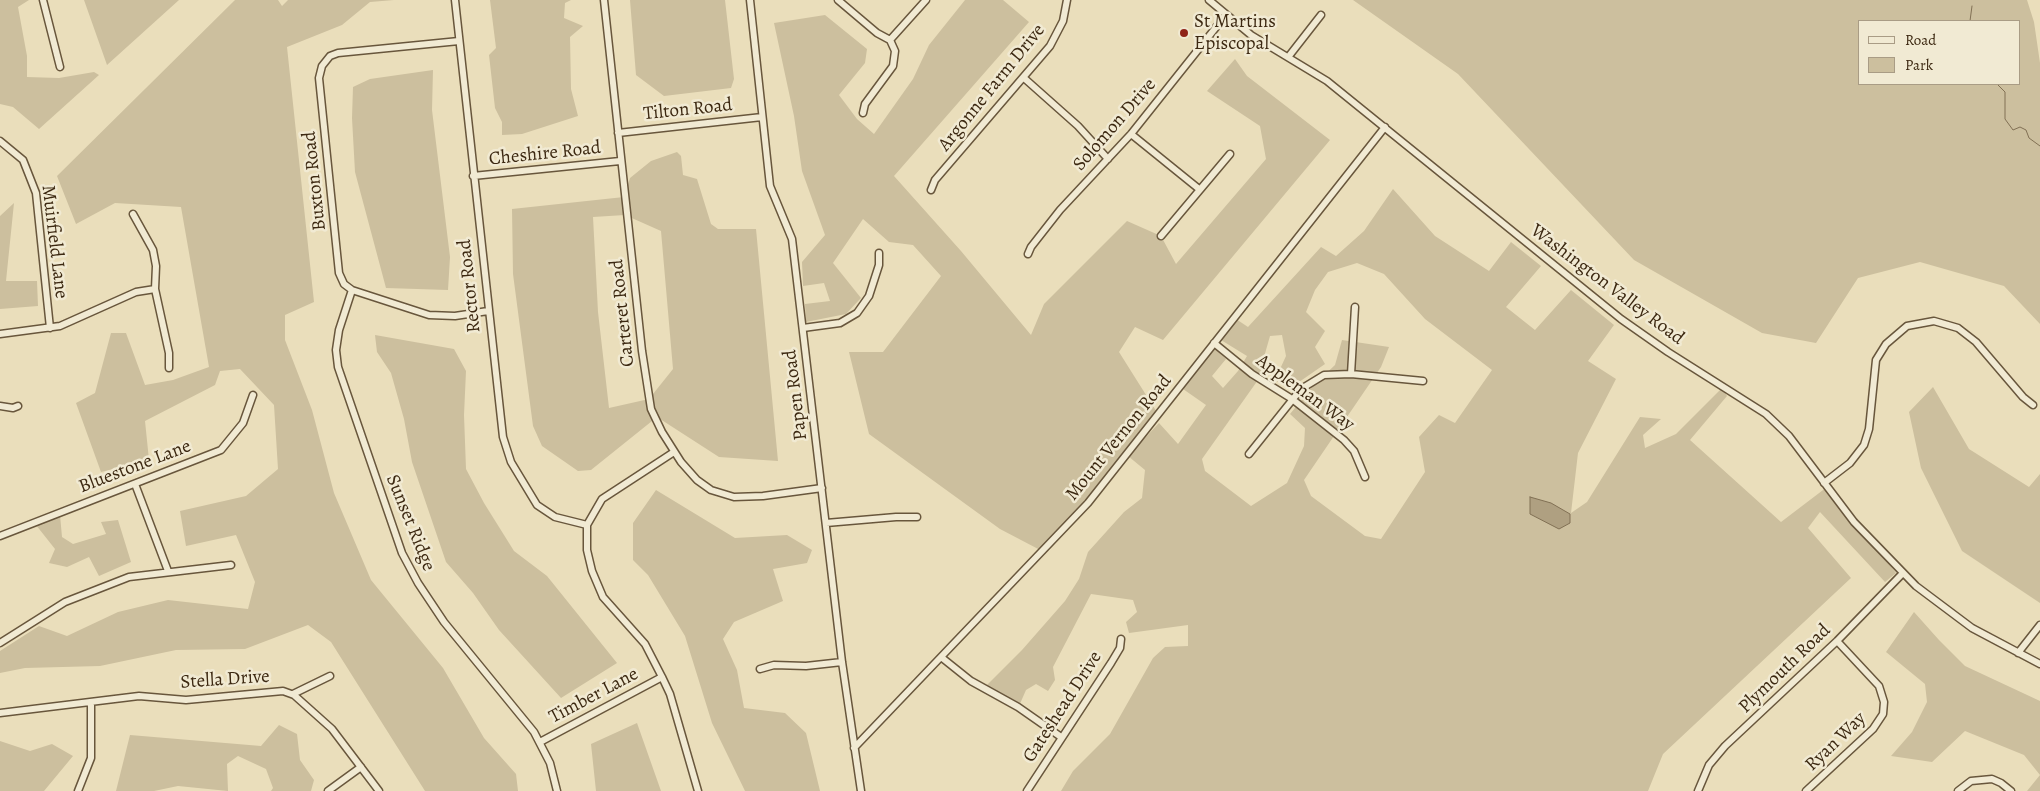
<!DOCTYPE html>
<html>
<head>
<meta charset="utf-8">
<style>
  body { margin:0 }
  #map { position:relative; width:2040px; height:791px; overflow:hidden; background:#eadebb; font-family:Alegreya,serif }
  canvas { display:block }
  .legend { position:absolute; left:1858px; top:20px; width:162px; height:65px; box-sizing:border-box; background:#f1ead3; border:1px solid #a99c85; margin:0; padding:6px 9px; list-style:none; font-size:15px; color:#3c2811 }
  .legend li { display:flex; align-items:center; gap:10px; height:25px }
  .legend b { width:25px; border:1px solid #a99c85 }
</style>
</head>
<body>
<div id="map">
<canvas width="2040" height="791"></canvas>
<ul class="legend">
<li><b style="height:6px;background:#f1ead3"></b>Road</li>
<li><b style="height:14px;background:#ccbf9e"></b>Park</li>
</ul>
</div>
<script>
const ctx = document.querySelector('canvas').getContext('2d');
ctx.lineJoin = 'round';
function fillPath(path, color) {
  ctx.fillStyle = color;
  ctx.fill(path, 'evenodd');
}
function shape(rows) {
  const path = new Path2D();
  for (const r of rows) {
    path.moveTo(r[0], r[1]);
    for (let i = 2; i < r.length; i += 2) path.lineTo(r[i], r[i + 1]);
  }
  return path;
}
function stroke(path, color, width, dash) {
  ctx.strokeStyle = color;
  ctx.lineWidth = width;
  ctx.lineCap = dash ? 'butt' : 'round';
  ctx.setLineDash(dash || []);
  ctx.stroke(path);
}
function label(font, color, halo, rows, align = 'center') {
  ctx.font = font + ' Alegreya,serif';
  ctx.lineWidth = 5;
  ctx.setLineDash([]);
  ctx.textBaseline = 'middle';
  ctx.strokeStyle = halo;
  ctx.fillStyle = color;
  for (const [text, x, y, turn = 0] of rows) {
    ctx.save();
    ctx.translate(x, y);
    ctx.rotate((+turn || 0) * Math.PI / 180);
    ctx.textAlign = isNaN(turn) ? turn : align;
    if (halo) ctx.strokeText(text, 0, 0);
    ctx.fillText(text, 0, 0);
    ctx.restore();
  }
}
fillPath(shape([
  [0,0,29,0,18,7,27,56,27,77,59,78,94,72,99,75,39,129,13,107,0,104],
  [84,0,179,0,107,65],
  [235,0,278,0,282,6,288,0,394,0,370,2,342,25,287,47,314,302,285,315,285,340,312,410,334,493,371,580,443,668,484,738,516,774,518,791,425,791,331,642,308,625,245,649,176,650,100,666,25,668,0,673,0,651,39,626,67,636,118,612,168,600,248,609,255,582,236,535,186,546,180,511,246,496,278,469,274,405,240,369,220,371,215,385,145,421,149,460,101,472,76,403,95,393,111,333,126,333,145,385,173,380,209,367,181,207,115,203,76,224,57,176],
  [490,0,571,0,565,3,564,18,583,26,570,37,571,89,578,116,522,134,502,135,502,122,495,108,489,55,496,48],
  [630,0,725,0,734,79,731,88,664,96,636,75],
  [965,0,1003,0,1029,22,894,176,961,251,1031,335,1044,304,1127,221,1161,236,1176,264,1266,159,1260,126,1207,91,1235,59,1247,76,1330,140,1163,340,1135,327,1119,352,1158,414,1088,503,1042,551,1000,529,869,434,849,352,883,352,941,276,913,245,889,242,863,219,833,263,861,298,846,314,806,322,805,304,830,301,824,283,803,286,802,262,825,235,802,171,794,116,774,23,825,15,867,49,865,63,839,95,857,119,874,134,913,79,929,45],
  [1353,0,2027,0,2034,22,2040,63,2040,324,2004,286,1920,262,1858,278,1816,343,1762,333,1634,260,1458,74],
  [1859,21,2019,21,2019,84,1859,84],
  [433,70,432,110,450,257,448,290,386,288,355,172,352,118,353,87,370,79],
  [677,152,681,156,683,175,697,179,711,224,718,229,756,229,778,461,719,457,657,417,591,470,578,471,542,446,533,426,513,274,512,209,624,197,630,178,651,161],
  [625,215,661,231,673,369,649,399,609,408,598,312,593,217],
  [1393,189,1435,236,1489,271,1511,242,1541,266,1506,307,1535,330,1571,290,1614,325,1588,361,1616,379,1578,453,1571,513,1587,502,1640,417,1661,419,1643,435,1645,448,1676,434,1722,388,1727,396,1690,440,1781,522,1827,487,1896,573,1885,582,1820,512,1808,528,1851,578,1663,754,1648,791,1061,791,1073,771,1110,734,1153,658,1165,647,1188,646,1188,625,1129,633,1126,622,1137,612,1133,600,1091,594,1053,667,1055,680,1048,691,1036,684,1026,690,1019,706,986,686,1022,650,1065,601,1079,579,1088,552,1124,512,1142,498,1145,470,1128,456,1159,423,1178,444,1206,405,1183,389,1214,348,1226,359,1212,376,1223,388,1238,371,1247,356,1221,340,1236,319,1248,327,1321,247,1336,256,1364,231],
  [1357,263,1384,274,1425,319,1492,370,1455,423,1439,415,1419,437,1425,472,1381,539,1365,536,1311,496,1304,480,1381,367,1389,347,1342,340,1335,365,1313,386,1290,414,1305,428,1304,446,1287,483,1251,506,1205,471,1202,459,1270,363,1264,357,1270,336,1282,335,1286,356,1275,380,1289,389,1325,364,1315,347,1325,331,1306,312,1315,290,1328,272],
  [14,203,6,281,37,281,38,306,0,309,0,216],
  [375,335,454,349,466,371,464,415,466,469,484,503,514,551,547,576,617,663,561,698,499,630,473,593,446,562,412,462,404,419,391,373,377,352],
  [1933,387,1969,449,2029,487,2040,474,2040,603,1962,551,1921,468,1909,412],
  [656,490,735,538,787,535,812,550,807,563,773,569,783,601,734,622,723,639,737,670,744,708,785,713,806,733,820,791,745,791,712,723,685,636,648,575,633,560,633,523],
  [60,515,62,537,73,544,106,534,101,522,118,520,131,562,99,576,89,557,67,567,49,563,55,549,36,525],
  [1914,612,1939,640,1965,666,2040,701,2040,791,2027,791,2040,775,2024,755,1965,731,1932,762,1891,756,1912,732,1927,702,1925,684,1886,652],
  [637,723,661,791,596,791,591,744],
  [279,725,297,734,300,760,314,780,311,791,271,791,273,788,266,769,238,756,227,764,228,791,178,786,154,791,116,791,130,735,261,746],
  [0,741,30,751,52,744,73,756,44,791,0,791]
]), '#ccbf9e');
const water = shape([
  [1530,497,1551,503,1570,514,1570,523,1559,529,1530,514,1530,497]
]);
fillPath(water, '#afa081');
stroke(water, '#817054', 1);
stroke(shape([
  [1970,21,1972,6],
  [1997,84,2005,92,2005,119,2013,130,2020,127,2026,130,2029,138,2040,146]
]), '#817054', 1);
const minor = shape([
  [43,0,60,67],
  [455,0,503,437,511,462,537,505,555,517,587,525],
  [604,0,642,351,651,409,662,432,681,462,697,480,711,490,734,497,763,496,822,488],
  [750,0,770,186,792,239,842,662,861,791],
  [838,0,877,33,890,40,926,0],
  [1209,0,1251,35,1327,81,1621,319,1668,352,1766,414,1789,436,1854,522,1916,586,1972,628,2040,664],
  [459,41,338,53,330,56,322,66,319,78,339,273,344,284,352,290,429,315,455,316,488,311],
  [1289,56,1321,15],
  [1024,78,1078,126,1108,159],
  [863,113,865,104,893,66,895,51,890,40],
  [618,133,762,117],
  [1131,134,1199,189],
  [0,141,23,160,36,193,50,328],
  [473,176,620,161],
  [931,190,935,180,1050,46,1063,21,1067,0],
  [133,214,153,250,156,266,155,289,169,353,169,368],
  [1161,236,1230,154],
  [1028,254,1031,247,1060,210,1131,134,1225,16],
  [352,290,339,330,336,350,338,367,402,553,418,583,444,622,534,732,550,763,557,791],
  [803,328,840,323,857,313,869,296,879,265,879,253],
  [0,334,60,326,136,292,155,289],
  [1214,343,1252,374,1292,399,1344,440,1354,451,1365,477],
  [1351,374,1355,307],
  [0,406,13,408,18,406],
  [674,452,602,499,587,525,587,550,592,571,603,597,645,644,662,677,670,694,698,791],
  [1249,454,1301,389,1324,375,1351,374,1423,381],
  [1824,483,1850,463,1864,445,1869,429,1876,360,1886,344,1907,326,1934,321,1958,328,1976,342,2023,397,2033,405],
  [135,484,168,571],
  [826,523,896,517,917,517],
  [0,536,221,450,243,423,253,395],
  [0,643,65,602,129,577,231,565],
  [2018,653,2040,625],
  [941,657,971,681,1018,707,1061,737],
  [760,669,774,665,806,666,842,662],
  [293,694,330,676],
  [0,713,139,696,186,700,283,691,294,695,332,729,379,791],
  [540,742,662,677],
  [854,748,1088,503,1385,127],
  [78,791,91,758,91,703],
  [328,791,361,767],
  [1027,791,1111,663,1120,648,1121,639],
  [1698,791,1709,765,1725,746,1837,641,1903,573],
  [1806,791,1873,729,1883,714,1884,702,1879,686,1837,641],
  [1958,791,1971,781,1992,779,2001,783,2011,791]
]);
stroke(minor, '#68563c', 9);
stroke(minor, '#f1ead3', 6);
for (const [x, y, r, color] of [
  [1184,33,5,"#8f2418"]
]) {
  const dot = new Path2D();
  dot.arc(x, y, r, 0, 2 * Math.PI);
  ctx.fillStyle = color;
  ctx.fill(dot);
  stroke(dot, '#f1ead3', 2);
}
label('19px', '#3c2811', '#f1ead3', [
  ["St Martins",1194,22],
  ["Episcopal",1194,44]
], 'left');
label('19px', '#3c2811', '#f1ead3', [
  ["Argonne Farm Drive",992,88,-51],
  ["Tilton Road",688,110,-6],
  ["Solomon Drive",1115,125,-49],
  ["Cheshire Road",545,154,-6],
  ["Buxton Road",315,181,-96],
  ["Muirfield Lane",54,242,83],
  ["Washington Valley Road",1607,285,37],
  ["Rector Road",470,286,-96],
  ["Carteret Road",623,313,-96],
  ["Appleman Way",1305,393,36],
  ["Papen Road",796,395,-97],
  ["Mount Vernon Road",1119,438,-51],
  ["Bluestone Lane",135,467,-21],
  ["Sunset Ridge",410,523,68],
  ["Plymouth Road",1785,669,-44],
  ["Stella Drive",225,680,-4],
  ["Timber Lane",594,696,-28],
  ["Gateshead Drive",1063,707,-57],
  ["Ryan Way",1836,742,-44]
]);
</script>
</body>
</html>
